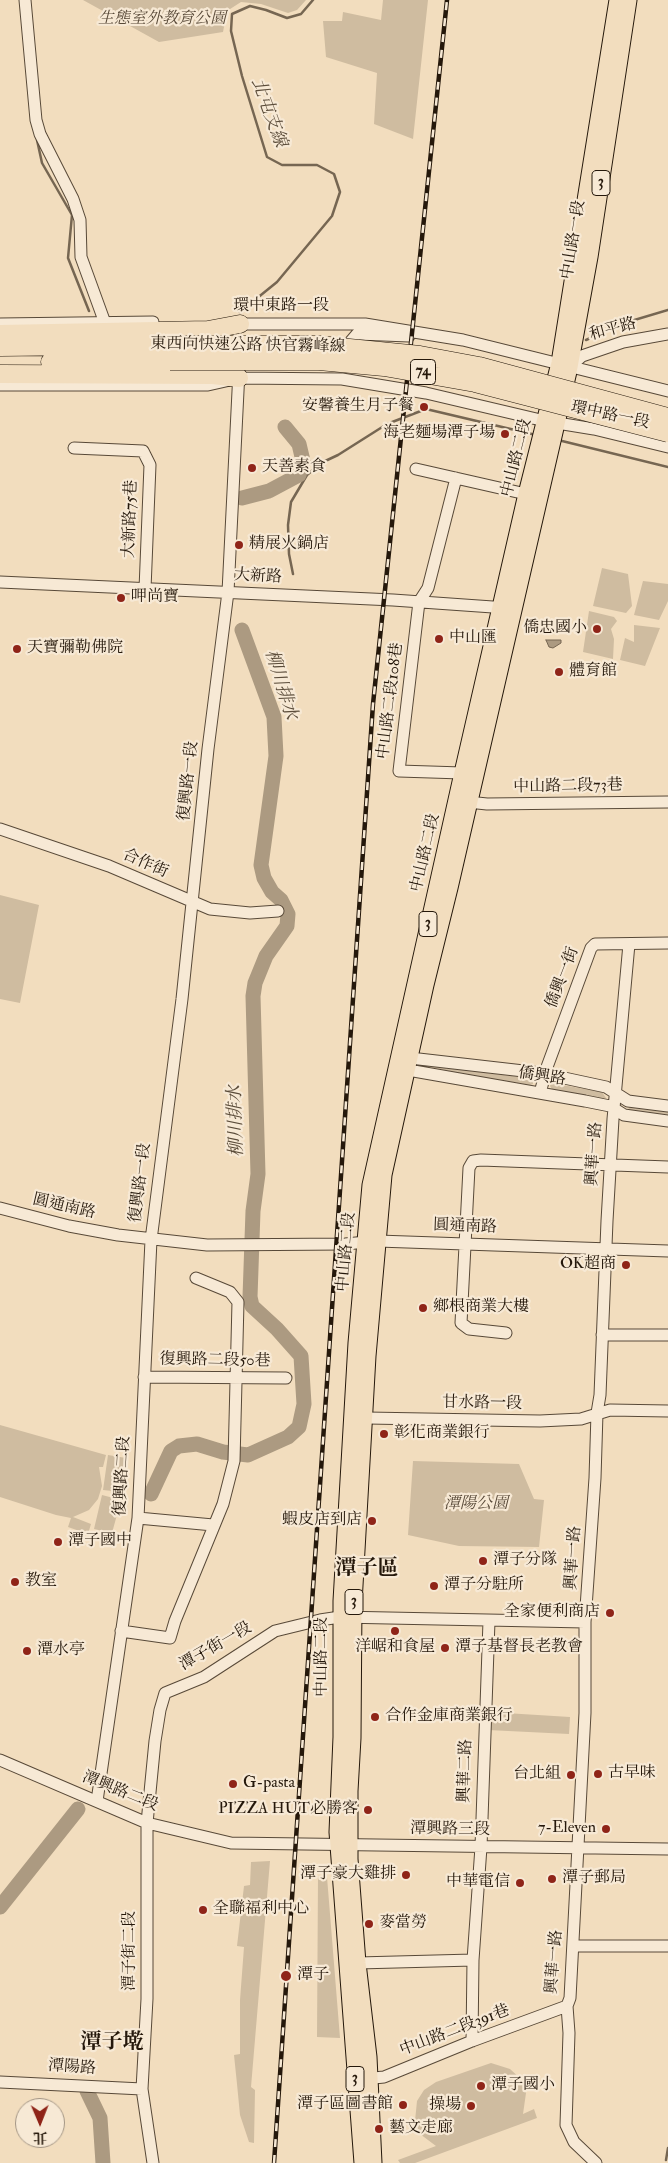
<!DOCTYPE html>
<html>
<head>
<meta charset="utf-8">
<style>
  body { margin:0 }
  #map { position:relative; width:668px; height:2163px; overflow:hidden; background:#f2ddbe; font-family:"IM FELL Double Pica","Noto Serif TC",serif }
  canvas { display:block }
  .north { position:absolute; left:15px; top:2098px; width:50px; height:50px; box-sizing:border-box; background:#f7e9d5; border:1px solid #a39584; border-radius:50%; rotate:179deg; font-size:14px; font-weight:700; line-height:20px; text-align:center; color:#25180b }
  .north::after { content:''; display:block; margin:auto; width:18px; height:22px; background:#8f2418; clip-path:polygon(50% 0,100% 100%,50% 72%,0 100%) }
</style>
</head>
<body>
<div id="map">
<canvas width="668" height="2163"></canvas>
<div class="north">北</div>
</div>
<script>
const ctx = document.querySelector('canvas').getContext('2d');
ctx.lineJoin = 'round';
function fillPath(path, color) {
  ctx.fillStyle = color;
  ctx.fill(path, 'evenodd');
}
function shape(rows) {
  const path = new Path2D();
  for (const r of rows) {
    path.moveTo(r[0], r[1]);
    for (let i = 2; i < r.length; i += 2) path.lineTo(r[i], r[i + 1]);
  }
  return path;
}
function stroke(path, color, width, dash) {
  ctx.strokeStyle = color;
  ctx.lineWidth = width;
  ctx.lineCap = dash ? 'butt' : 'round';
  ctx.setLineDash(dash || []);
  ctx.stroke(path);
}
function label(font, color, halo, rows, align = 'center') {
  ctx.font = font + ' "IM FELL Double Pica","Noto Serif TC",serif';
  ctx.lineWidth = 4.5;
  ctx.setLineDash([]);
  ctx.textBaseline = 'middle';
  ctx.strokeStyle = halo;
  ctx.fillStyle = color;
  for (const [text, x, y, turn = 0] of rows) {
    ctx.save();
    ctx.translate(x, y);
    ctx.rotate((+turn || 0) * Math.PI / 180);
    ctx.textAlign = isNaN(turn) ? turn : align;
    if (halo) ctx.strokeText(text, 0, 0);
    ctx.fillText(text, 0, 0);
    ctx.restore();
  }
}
fillPath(shape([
  [83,0,306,0,297,10,288,13,261,4,241,2,227,11,223,32,159,42],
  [383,0,428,0,413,139,374,124,377,73,326,57,323,21,342,21,343,12,381,20],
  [602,568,628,574,632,606,626,613,593,606],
  [643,581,668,584,668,601,659,620,634,615],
  [589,611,614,617,617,621,611,629,614,639,613,659,583,652],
  [634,625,660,628,645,666,620,660,625,638,634,642],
  [0,895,39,905,20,1003,0,999],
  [421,1065,528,1078,533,1079,533,1084,530,1085,468,1075],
  [551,1083,602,1092,606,1098,601,1099,552,1089,550,1086],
  [629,1107,668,1111,668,1115,628,1110],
  [0,1425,106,1455,103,1467,99,1467,102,1486,98,1499,89,1510,73,1517,91,1524,88,1534,68,1527,71,1518,56,1515,0,1497],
  [108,1455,126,1458,122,1492,103,1490],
  [413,1461,519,1464,534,1499,544,1500,539,1547,459,1546,408,1535],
  [102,1495,121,1500,112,1533,94,1529],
  [489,1712,570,1717,569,1734,488,1730],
  [270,1861,251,2087,255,2090,254,2143,249,2142,240,2115,237,2084,234,2055,240,2054,240,2000,244,1947,237,1946,244,1886,250,1885,251,1862],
  [318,1877,327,1877,340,2038,317,2037],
  [491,2063,510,2069,521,2079,526,2093,523,2114,534,2109,537,2118,415,2163,400,2163,398,2160,436,2146,420,2134,415,2121,417,2101,424,2090,436,2082]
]), '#cfbca0');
const water = shape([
  [546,640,561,640,561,643,553,648,549,647,546,640]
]);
fillPath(water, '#ac9a81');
stroke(water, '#766652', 1);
stroke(shape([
  [37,140,42,163,72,215,68,258,89,311],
  [240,312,277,282,332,216,340,192,334,174,317,165,282,165,267,157,242,76,231,31,232,14,250,6,266,10,287,18,301,14,313,0],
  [586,340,621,324,668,310],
  [558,440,668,467],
  [293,574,289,554,288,525,291,502,307,475,321,463,338,455,387,424,426,409,536,435],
  [666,2160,668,2148]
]), '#766652', 2.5);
stroke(shape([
  [242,498,269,491,299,475,303,461,299,444,285,427],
  [151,1494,171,1451,179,1446,197,1444,223,1452,248,1455,288,1437,299,1427,304,1404,301,1356,277,1329,252,1306,250,1297,253,1211,258,1174,253,996,255,983,266,956,287,926,288,914,281,900,272,892,264,878,261,865,276,756,274,717,242,630],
  [0,1907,78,1809],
  [87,2091,100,2118,103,2163]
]), '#ac9a81', 15);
const minor = shape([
  [25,0,36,120,40,134,73,199,80,220,81,257,105,323],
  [0,324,153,322],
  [234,324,365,324,463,340,668,391],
  [351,353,351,341,357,334,409,336],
  [570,367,582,356,623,342,668,334],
  [0,385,208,385,239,378,342,379,426,393,545,421,594,429,668,447],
  [74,448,143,451,150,465,145,589],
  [416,469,526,494],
  [456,478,428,588,419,602,399,771,462,773],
  [0,582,393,600,507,608],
  [468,802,487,804,668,802],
  [0,829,109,866,210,909,250,913,278,911],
  [410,1058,541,1073,606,1087,628,1101,668,1106],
  [408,1070,585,1101,610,1106,624,1115,668,1121],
  [540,1093,547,1067,591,948,595,944,668,943],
  [0,1208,69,1226,118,1235,207,1245,345,1244,378,1241,668,1251],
  [506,1333,469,1329,461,1323,469,1168,473,1161,481,1160,668,1167],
  [602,1335,668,1335],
  [144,1377,286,1378],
  [367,1418,540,1421,581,1419,610,1410,668,1411],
  [138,1518,213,1525],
  [121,1631,170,1638,175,1621,223,1504,234,1461,238,1302,230,1292,196,1278],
  [0,1760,147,1823,231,1843,668,1849],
  [97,1801,138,1518,151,1240,182,999,208,749,228,592,239,371],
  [573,1946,668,1946],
  [358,1963,473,1960],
  [472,2041,473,1960,481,1847,489,1621],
  [364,2079,384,2077,472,2041,567,2006],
  [0,2082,142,2089],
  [153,2163,142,2089,147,1999,147,1823,155,1741,160,1710,165,1693,204,1677,275,1631,320,1620,340,1617,585,1622],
  [596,2163,574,2142,566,2125,569,2033,567,2006,570,1998,585,1713,585,1622,595,1478,597,1413,600,1395,607,1221,613,1119,629,944]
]);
const major = shape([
  [362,2163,337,1832,341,1737,341,1601,356,1343,370,1185,462,773,526,494,559,363,617,0],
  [374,2163,369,2057,358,1963,350,1859,350,1791,353,1738,354,1603,368,1356,384,1175,426,985,450,888,570,367,590,257,629,0]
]);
const highway = shape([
  [0,334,208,330,240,324],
  [0,347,172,345],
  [50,362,170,361],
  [0,374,213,375,239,378]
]);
stroke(minor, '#584938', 13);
stroke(major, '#25180b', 17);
stroke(highway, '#25180b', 19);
stroke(minor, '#f7e9d5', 11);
stroke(major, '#f2ddbe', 15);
stroke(highway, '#f2ddbe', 18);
const rail = shape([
  [274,2163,373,704,447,0]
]);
stroke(rail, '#25180b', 4.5);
stroke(rail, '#f7e9d5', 2.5, [8]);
const highwayBridge = shape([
  [172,345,319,345,420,355,479,366,668,417],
  [170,361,319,361,384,367,475,383,668,433]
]);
stroke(highwayBridge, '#25180b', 19, []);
stroke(highwayBridge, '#f2ddbe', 18);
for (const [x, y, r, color] of [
  [424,407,5,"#8f2418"],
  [505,434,5,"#8f2418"],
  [252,468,5,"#8f2418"],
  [239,545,5,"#8f2418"],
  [121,598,5,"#8f2418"],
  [597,629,5,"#8f2418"],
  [439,639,5,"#8f2418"],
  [17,649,5,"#8f2418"],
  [559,672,5,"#8f2418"],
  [626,1265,5,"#8f2418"],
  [423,1308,5,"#8f2418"],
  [384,1434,5,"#8f2418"],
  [372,1521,5,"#8f2418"],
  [58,1542,5,"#8f2418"],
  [483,1561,5,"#8f2418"],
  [15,1582,5,"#8f2418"],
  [434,1586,5,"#8f2418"],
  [610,1613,5,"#8f2418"],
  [395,1631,5,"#8f2418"],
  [445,1648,5,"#8f2418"],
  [27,1651,5,"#8f2418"],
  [375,1717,5,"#8f2418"],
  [598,1774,5,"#8f2418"],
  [571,1775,5,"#8f2418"],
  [233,1784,5,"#8f2418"],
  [368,1810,5,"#8f2418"],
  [606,1829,5,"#8f2418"],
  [406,1875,5,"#8f2418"],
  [552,1879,5,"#8f2418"],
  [520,1883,5,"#8f2418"],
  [203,1910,5,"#8f2418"],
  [369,1924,5,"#8f2418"],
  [286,1976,6,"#8f2418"],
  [481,2086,5,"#8f2418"],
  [403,2105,5,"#8f2418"],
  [471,2106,5,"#8f2418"],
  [379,2129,5,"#8f2418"]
]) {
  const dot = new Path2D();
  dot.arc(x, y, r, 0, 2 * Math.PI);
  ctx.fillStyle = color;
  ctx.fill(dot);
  stroke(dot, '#f7e9d5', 2);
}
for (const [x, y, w] of [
  [601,183,18],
  [423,372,25],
  [428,924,18],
  [354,1602,18],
  [355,2079,18]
]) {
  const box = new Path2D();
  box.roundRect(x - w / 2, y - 12.5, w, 25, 4);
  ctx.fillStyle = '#f7e9d5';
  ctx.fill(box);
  stroke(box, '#25180b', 1);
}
label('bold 15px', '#25180b', null, [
  ["3",601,183],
  ["74",423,372],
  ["3",428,924],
  ["3",354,1602],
  ["3",355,2079]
]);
label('italic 16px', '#584938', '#f7e9d5', [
  ["生態室外教育公園",162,20],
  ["潭陽公園",476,1505]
]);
label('16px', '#25180b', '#f7e9d5', [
  ["中山路一段",574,240,-81],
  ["環中東路一段",281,307],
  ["和平路",613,330,-15],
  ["東西向快速公路 快官霧峰線",248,346,1],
  ["環中路一段",610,416,12],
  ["中山路二段",517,458,-76],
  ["大新路75巷",131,519,-88],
  ["大新路",258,577,3],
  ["中山路二段108巷",391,701,-83],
  ["復興路一段",189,781,-84],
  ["中山路二段73巷",568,787,-1],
  ["中山路二段",426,853,-77],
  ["合作街",145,864,24],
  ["僑興一街",563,978,-69],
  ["僑興路",542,1077,9],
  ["興華一路",595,1154,-86],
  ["復興路一段",141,1183,-83],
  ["圓通南路",64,1207,13],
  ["圓通南路",465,1227,2],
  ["中山路二段",347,1252,-85],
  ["復興路二段50巷",215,1361,1],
  ["甘水路一段",482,1404,1],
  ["復興路二段",123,1476,-87],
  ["興華一路",574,1558,-86],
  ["潭子街一段",216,1647,-30],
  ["中山路二段",323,1657,-90],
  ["興華二路",466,1771,-88],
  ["潭興路二段",120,1792,22],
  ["潭興路三段",450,1830,1],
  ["潭子街二段",131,1951,-90],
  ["興華一路",555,1962,-85],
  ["中山路二段391巷",455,2031,-21],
  ["潭陽路",72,2068,4]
]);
label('16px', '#25180b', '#f7e9d5', [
  ["安馨養生月子餐",414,407,"right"],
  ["海老麵場潭子場",495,434,"right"],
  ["天善素食",262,468],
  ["精展火鍋店",249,545],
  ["呷尚寶",131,598],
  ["僑忠國小",587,629,"right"],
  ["中山匯",449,639],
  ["天寶彌勒佛院",27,649],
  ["體育館",569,672],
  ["OK超商",616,1265,"right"],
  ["鄉根商業大樓",433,1308],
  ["彰化商業銀行",394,1434],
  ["蝦皮店到店",362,1521,"right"],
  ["潭子國中",68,1542],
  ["潭子分隊",493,1561],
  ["教室",25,1582],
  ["潭子分駐所",444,1586],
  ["全家便利商店",600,1613,"right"],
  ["洋崌和食屋",395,1648,"center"],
  ["潭子基督長老教會",455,1648],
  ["潭水亭",37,1651],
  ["合作金庫商業銀行",385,1717],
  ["古早味",608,1774],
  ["台北組",561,1775,"right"],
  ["G-pasta",243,1784],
  ["PIZZA HUT必勝客",358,1810,"right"],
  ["7-Eleven",596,1829,"right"],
  ["潭子豪大雞排",396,1875,"right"],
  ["潭子郵局",562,1879],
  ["中華電信",510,1883,"right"],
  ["全聯福利中心",213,1910],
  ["麥當勞",379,1924],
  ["潭子",297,1976],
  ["潭子國小",491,2086],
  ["潭子區圖書館",393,2105,"right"],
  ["操場",461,2106,"right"],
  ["藝文走廊",389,2129]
], 'left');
label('italic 18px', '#5b4c3a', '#f7e9d5', [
  ["北屯支線",268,113,70],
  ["柳川排水",280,685,73],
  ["柳川排水",237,1121,-92]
]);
label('bold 21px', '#25180b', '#f7e9d5', [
  ["潭子區",367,1569],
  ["潭子墘",112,2043]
]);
</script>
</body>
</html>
